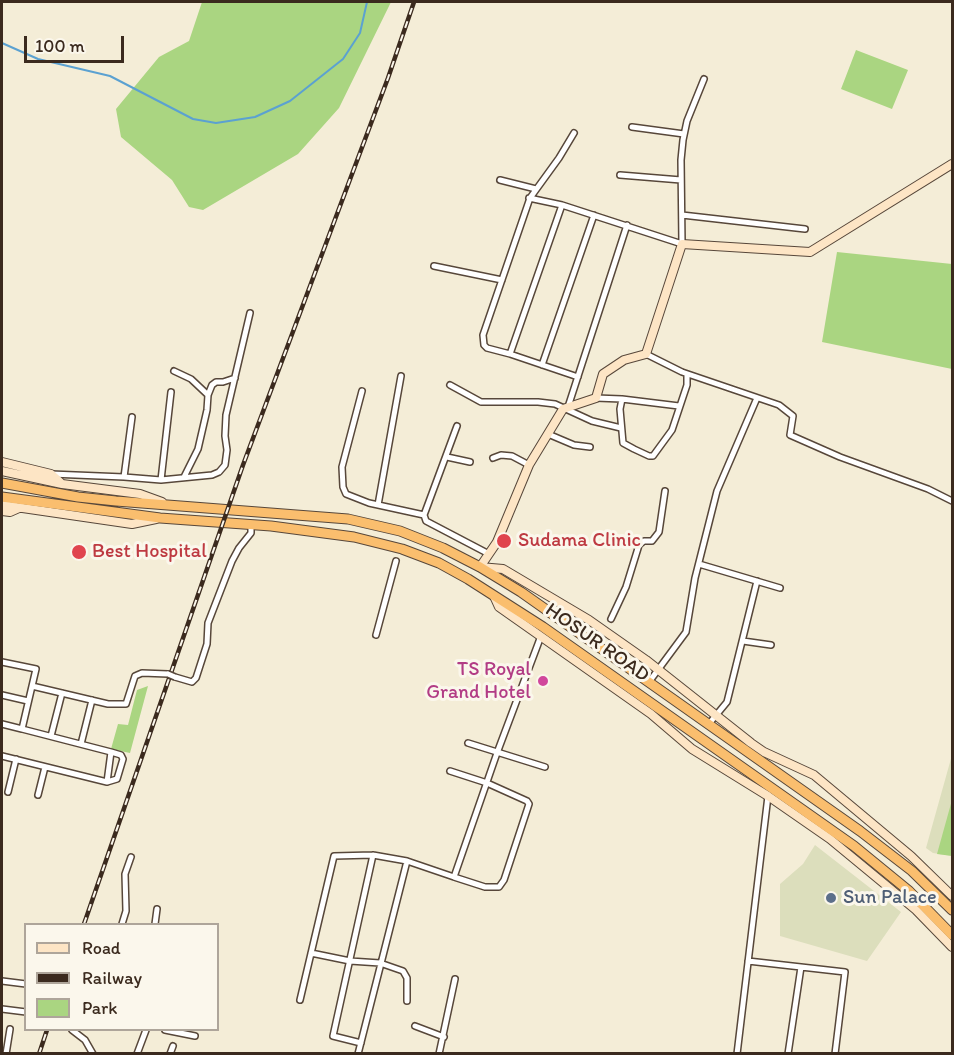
<!DOCTYPE html>
<html>
<head>
<meta charset="utf-8">
<style>
  body { margin:0 }
  #map { position:relative; width:954px; height:1055px; overflow:hidden; background:#f4edd7; font-family:Itim,sans-serif }
  canvas { display:block }
  .frame { position:absolute; inset:0; border:3px solid #3b2a1e; pointer-events:none }
  .legend { position:absolute; left:24px; top:923px; width:195px; height:108px; box-sizing:border-box; background:#fbf7ec; border:2px solid #aea59a; margin:0; padding:8px 10px; list-style:none; font-size:18px; color:#3b2a1e }
  .legend li { display:flex; align-items:center; gap:12px; height:30px }
  .legend b { width:30px; border:2px solid #aea59a }
  .scale { position:absolute; left:24px; top:36px; width:100px; height:27px; box-sizing:border-box; border:3px solid #3b2a1e; border-top:0; padding-left:8px; font-size:18px; line-height:21px; white-space:nowrap; color:#3b2a1e; -webkit-text-stroke:4px #fbf7ec; paint-order:stroke }
</style>
</head>
<body>
<div id="map">
<canvas width="954" height="1055"></canvas>
<div class="frame"></div>
<ul class="legend">
<li><b style="height:8px;background:#fde5c5"></b>Road</li>
<li><b style="height:8px;background:#3b2a1e"></b>Railway</li>
<li><b style="height:16px;background:#aad581"></b>Park</li>
</ul>
<div class="scale">100 m</div>
</div>
<script>
const ctx = document.querySelector('canvas').getContext('2d');
ctx.lineJoin = 'round';
function fillPath(path, color) {
  ctx.fillStyle = color;
  ctx.fill(path, 'evenodd');
}
function shape(rows) {
  const path = new Path2D();
  for (const r of rows) {
    path.moveTo(r[0], r[1]);
    for (let i = 2; i < r.length; i += 2) path.lineTo(r[i], r[i + 1]);
  }
  return path;
}
function stroke(path, color, width, dash) {
  ctx.strokeStyle = color;
  ctx.lineWidth = width;
  ctx.lineCap = dash ? 'butt' : 'round';
  ctx.setLineDash(dash || []);
  ctx.stroke(path);
}
function label(font, color, halo, rows, align = 'center') {
  ctx.font = font + ' Itim,sans-serif';
  ctx.lineWidth = 6;
  ctx.setLineDash([]);
  ctx.textBaseline = 'middle';
  ctx.strokeStyle = halo;
  ctx.fillStyle = color;
  for (const [text, x, y, turn = 0] of rows) {
    ctx.save();
    ctx.translate(x, y);
    ctx.rotate((+turn || 0) * Math.PI / 180);
    ctx.textAlign = isNaN(turn) ? turn : align;
    if (halo) ctx.strokeText(text, 0, 0);
    ctx.fillText(text, 0, 0);
    ctx.restore();
  }
}
fillPath(shape([
  [952,755,952,856,933,853,926,848],
  [815,845,901,912,867,961,780,936,780,884,803,864]
]), '#dcdebc');
fillPath(shape([
  [202,2,391,2,339,108,298,154,203,210,189,207,172,180,121,137,116,109,159,57,189,41],
  [856,50,908,70,892,109,841,89],
  [837,252,952,264,952,369,822,342],
  [148,686,130,753,111,749,118,724,128,725,137,690],
  [952,800,952,856,937,854]
]), '#aad581');
stroke(shape([
  [2,43,38,59,110,76,193,119,216,123,255,117,290,101,343,59,360,33,367,2]
]), '#5ba1d1', 2);
const street = shape([
  [632,127,684,134],
  [574,133,559,158,530,198,483,335,484,345,487,348,510,354,578,377],
  [620,175,681,180],
  [500,180,536,189],
  [529,198,562,205,682,244,681,160,683,140,687,121,704,79],
  [682,215,805,229],
  [434,266,502,280],
  [510,354,562,205],
  [646,354,682,372,779,405,793,416,790,435,840,457,928,489,952,501],
  [542,365,594,215],
  [174,371,191,379,208,395],
  [450,385,481,402,538,402,555,404,592,421,621,428],
  [362,391,342,467,343,487,346,494,369,503,424,515],
  [596,398,622,399,620,409,623,443,634,449,649,456,653,456,672,430,687,385,687,374],
  [622,399,679,406],
  [568,407,627,225],
  [457,426,424,515,426,521,489,554],
  [548,434,574,445,590,447],
  [447,457,470,462],
  [493,458,501,455,512,456,529,465],
  [51,474,124,477,132,417],
  [124,477,161,480,171,392],
  [184,477,198,449,207,410,208,395,212,385,216,382,223,382,235,378],
  [161,480,212,475,219,472,225,465,227,450,225,436,226,415,250,313],
  [378,505,401,376],
  [699,564,780,588],
  [611,619,626,587,639,545,644,541,652,541,659,532,665,491],
  [376,635,396,561],
  [743,641,771,645],
  [2,662,36,669,22,729,111,752,107,782,2,756],
  [175,677,192,682,196,678,207,644,208,623,232,561,239,548,251,533,251,524],
  [649,682,686,632,695,578,717,491,757,398],
  [32,686,108,704,126,704,135,676,142,673,168,674],
  [2,695,28,701],
  [2,724,22,729],
  [708,725,727,702,757,581],
  [51,736,62,693],
  [468,743,545,767],
  [81,744,92,700],
  [450,771,487,783,527,801,529,804,504,880,499,887,485,887,454,877],
  [107,782,117,779,123,759,121,755,111,752],
  [8,792,16,759],
  [38,795,45,767],
  [122,924,126,911,125,874,131,857],
  [155,924,157,909],
  [311,953,350,961,380,963,403,971,407,978,407,1001],
  [748,961,801,967,788,1054],
  [801,967,845,972,835,1054],
  [2,981,26,984],
  [300,1000,334,856,373,855,407,861],
  [2,1009,26,1012],
  [415,1026,444,1037],
  [72,1030,85,1040,93,1054],
  [165,1030,195,1036],
  [361,1043,333,1036,373,855],
  [6,1054,10,1029],
  [137,1054,146,1030],
  [170,1054,173,1046],
  [358,1054,407,861,454,877,497,753,541,636],
  [439,1054,455,979],
  [737,1054,768,796]
]);
const secondary = shape([
  [952,164,810,252,682,244,646,354,624,360,603,374,596,398,563,409,529,465,497,542,480,567,503,569,589,620,646,660,751,743,764,752,814,775,911,856,952,896],
  [2,462,51,474,61,483],
  [2,471,62,484,140,494,162,502],
  [2,505,132,524,156,519],
  [2,511,10,512,19,508],
  [494,596,499,607,651,714,692,749,768,796,830,839,916,910,952,947]
]);
const highway = shape([
  [2,483,78,497,116,501,348,519,400,531,443,548,480,567,521,592,860,831,912,871,952,910],
  [2,497,160,518,271,526,354,537,402,549,439,563,468,579,543,627,854,846,909,891,952,935]
]);
stroke(street, '#57473a', 8);
stroke(secondary, '#57473a', 10);
stroke(highway, '#57473a', 11);
stroke(street, '#fff', 5);
stroke(secondary, '#fde5c5', 8);
stroke(highway, '#fabe6e', 9);
const rail = shape([
  [84,924,243,465,388,78,414,2],
  [39,1054,47,1030]
]);
stroke(rail, '#3b2a1e', 4.5);
stroke(rail, '#fbf7ec', 2, [7]);
const streetBridge = shape([
  [168,674,175,677]
]);
stroke(streetBridge, '#57473a', 8, []);
stroke(streetBridge, '#fff', 5);
for (const [x, y, r, color] of [
  [504,541,8,"#e0444e"],
  [79,552,8,"#e0444e"],
  [543,681,6,"#d1479c"],
  [831,898,6,"#5c6f8a"]
]) {
  const dot = new Path2D();
  dot.arc(x, y, r, 0, 2 * Math.PI);
  ctx.fillStyle = color;
  ctx.fill(dot);
  stroke(dot, '#fbf7ec', 2);
}
label('20px', '#be3a42', '#fbf7ec', [
  ["Sudama Clinic",518,541],
  ["Best Hospital",92,552]
], 'left');
label('20px', '#3b2a1e', '#fbf7ec', [
  ["HOSUR ROAD",597,643,35]
]);
label('20px', '#b23c85', '#fbf7ec', [
  ["TS Royal",531,670],
  ["Grand Hotel",531,693]
], 'right');
label('20px', '#4e5e75', '#fbf7ec', [
  ["Sun Palace",843,898]
], 'left');
</script>
</body>
</html>
